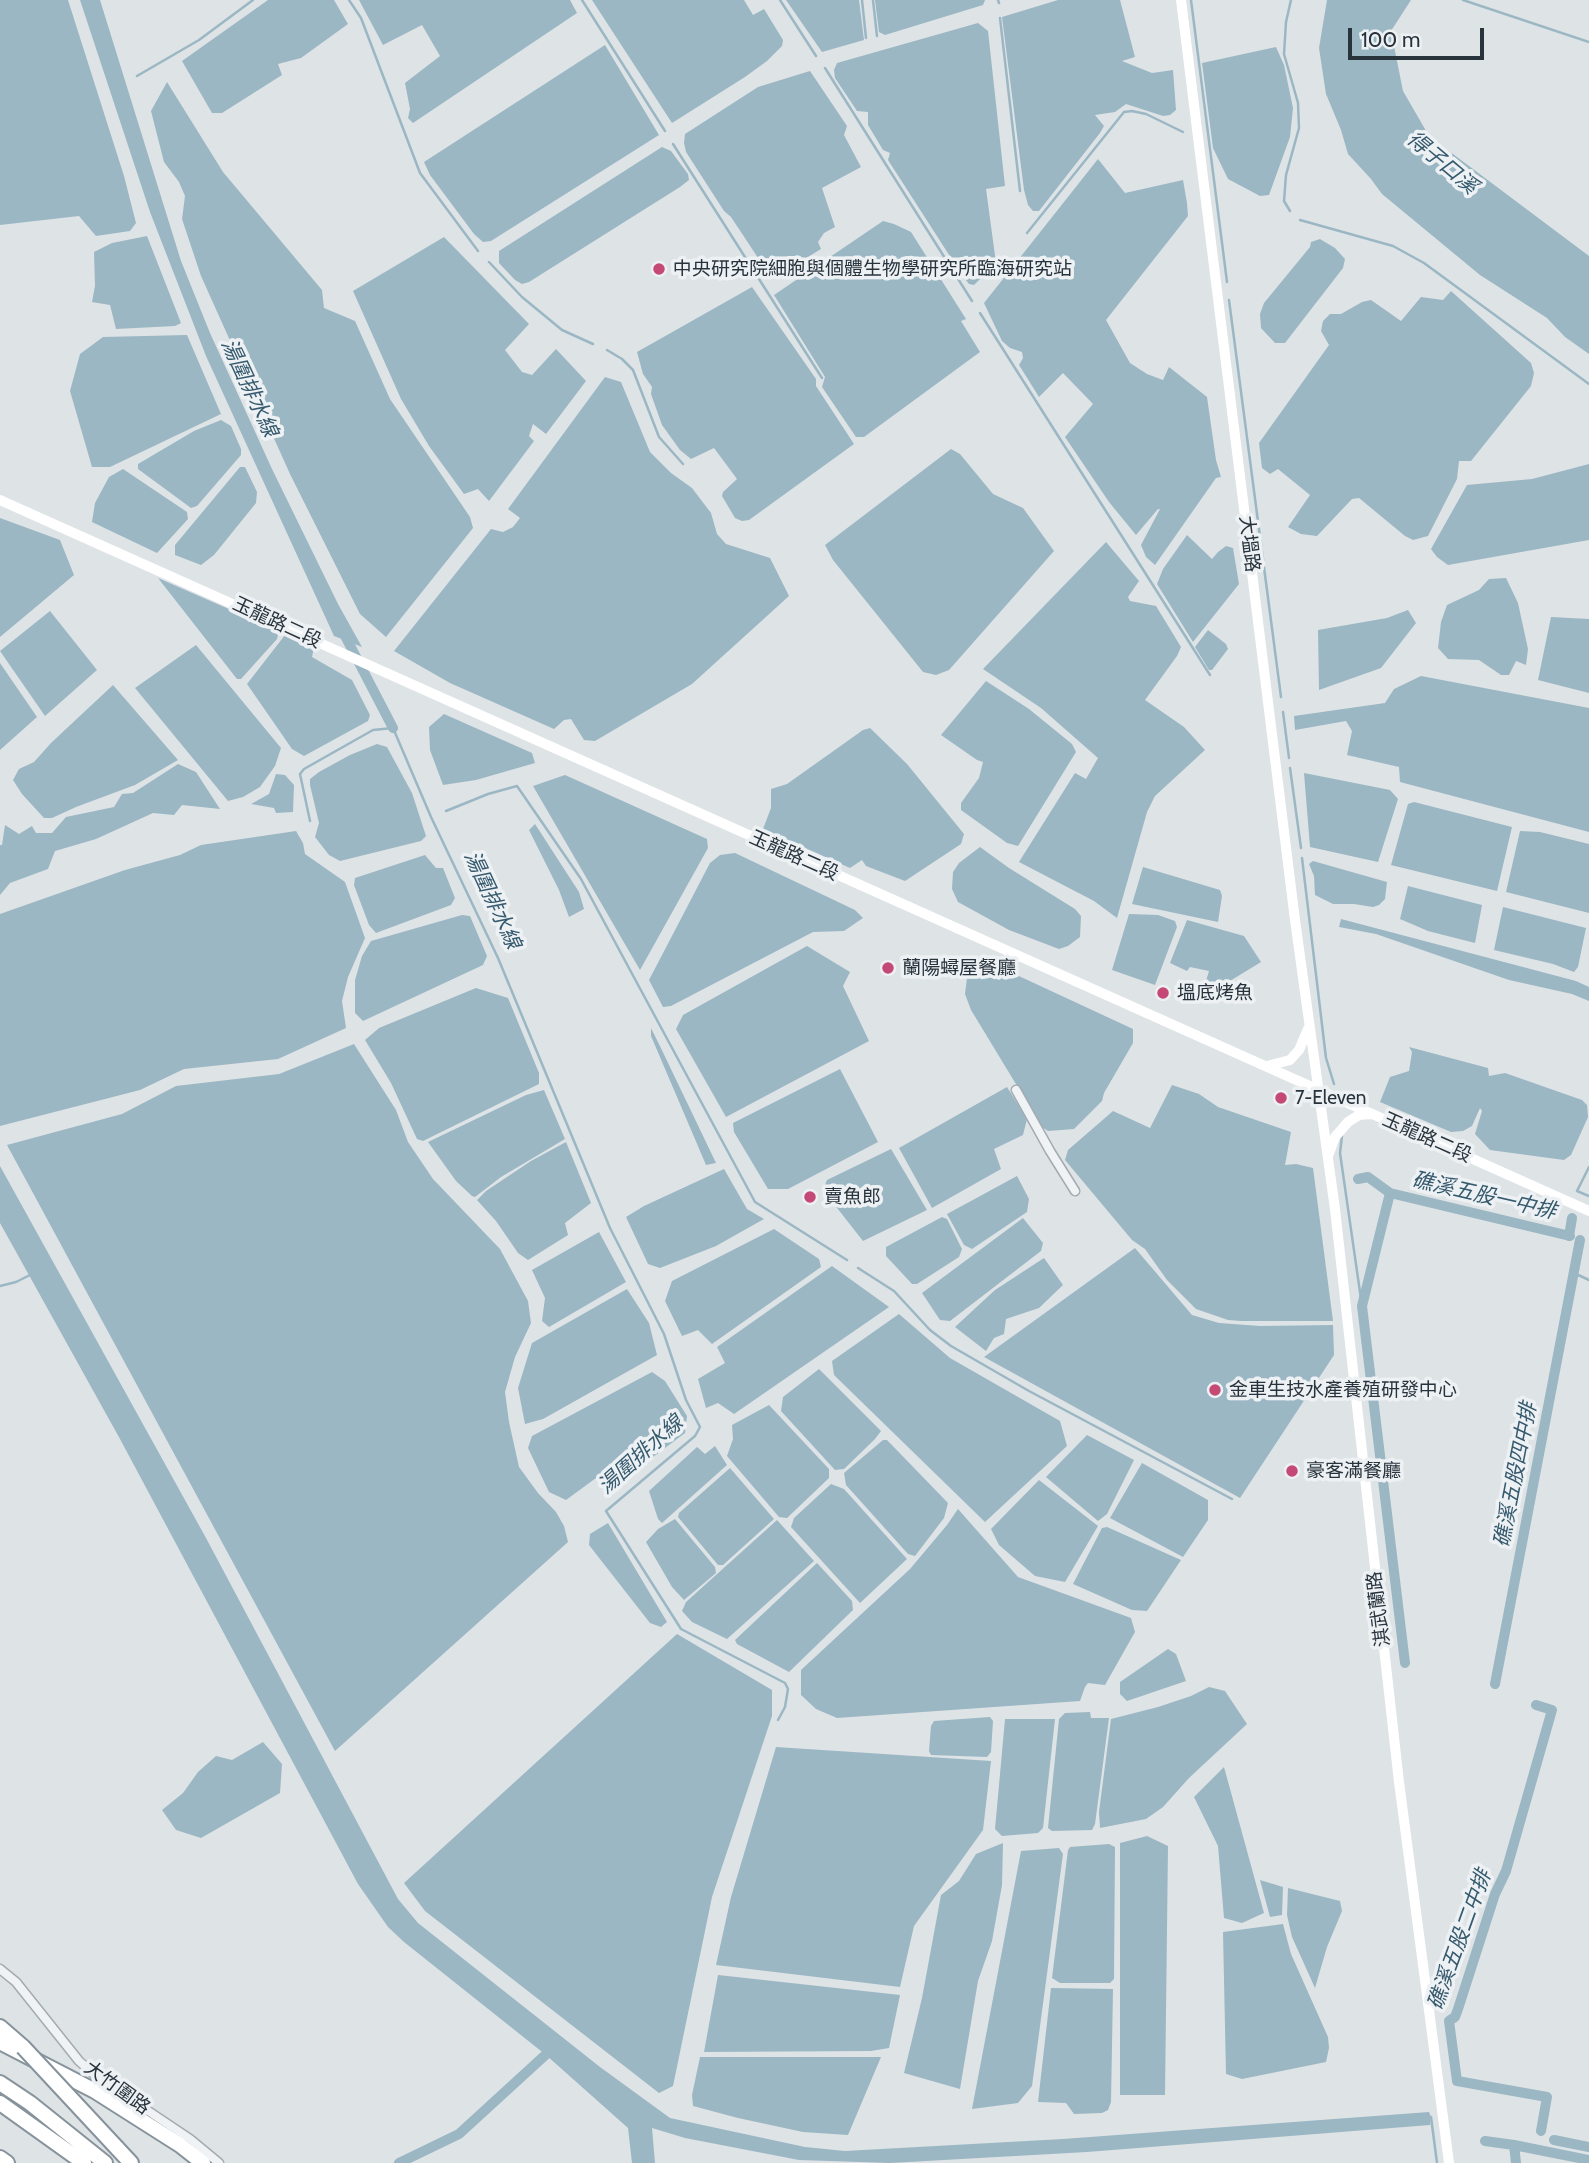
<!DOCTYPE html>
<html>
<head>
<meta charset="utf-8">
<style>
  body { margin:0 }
  #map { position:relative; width:1589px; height:2163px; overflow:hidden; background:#dee3e6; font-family:Cabin,sans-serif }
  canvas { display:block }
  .scale { position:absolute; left:1348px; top:28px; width:136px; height:32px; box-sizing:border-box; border:4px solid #28333c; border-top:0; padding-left:9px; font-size:21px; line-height:24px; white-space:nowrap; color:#28333c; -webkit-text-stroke:5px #edf1f4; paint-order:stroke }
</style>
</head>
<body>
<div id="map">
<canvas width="1589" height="2163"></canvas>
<div class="scale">100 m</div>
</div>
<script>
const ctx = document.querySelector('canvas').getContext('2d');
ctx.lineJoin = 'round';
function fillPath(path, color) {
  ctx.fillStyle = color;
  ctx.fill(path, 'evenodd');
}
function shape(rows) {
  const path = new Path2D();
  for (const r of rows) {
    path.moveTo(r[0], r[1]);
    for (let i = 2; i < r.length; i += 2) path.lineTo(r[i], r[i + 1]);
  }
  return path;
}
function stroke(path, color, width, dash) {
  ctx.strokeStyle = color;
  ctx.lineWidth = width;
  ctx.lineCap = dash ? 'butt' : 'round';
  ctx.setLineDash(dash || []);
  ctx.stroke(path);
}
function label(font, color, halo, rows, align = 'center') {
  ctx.font = font + ' Cabin,"Noto Sans TC",sans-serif';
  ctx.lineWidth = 7;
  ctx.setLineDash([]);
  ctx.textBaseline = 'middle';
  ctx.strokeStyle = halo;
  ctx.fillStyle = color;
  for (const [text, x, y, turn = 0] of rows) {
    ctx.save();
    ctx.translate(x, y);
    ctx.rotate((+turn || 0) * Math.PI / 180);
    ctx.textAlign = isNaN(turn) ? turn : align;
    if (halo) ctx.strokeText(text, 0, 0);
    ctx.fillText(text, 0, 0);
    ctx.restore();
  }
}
fillPath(shape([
  [0,0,68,0,124,176,136,223,130,231,96,236,79,216,0,225],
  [80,0,100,0,181,261,210,333,272,469,338,604,362,647,334,636,206,356,150,212],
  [268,0,334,0,348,24,301,58,278,64,282,75,222,113,212,113,182,61],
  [359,0,570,0,577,13,413,123,408,118,410,109,405,83,440,56,422,25,383,45],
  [592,0,744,0,753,15,764,9,783,40,782,46,767,61,745,77,672,123],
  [786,0,859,0,864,40,822,52],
  [875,0,985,0,983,5,885,35,879,32],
  [1058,0,1120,0,1135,57,1122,61,1152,73,1173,70,1176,110,1170,115,1163,116,1126,104,1115,112,1095,115,1104,126,1100,133,1039,211,1033,211,1028,205,1024,190,1002,17],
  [1327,0,1411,0,1391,31,1403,91,1429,136,1589,256,1589,354,1565,337,1547,318,1480,275,1382,194,1371,179,1348,154,1341,130,1326,94,1319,48],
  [978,23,988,31,1005,186,986,189,996,263,974,285,969,284,962,275,888,160,890,153,883,150,868,125,868,112,857,111,835,78,834,70,837,63],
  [605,45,659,135,491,241,483,242,474,234,430,175,424,162],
  [1276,47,1284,65,1293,108,1290,137,1269,195,1260,196,1228,179,1213,148,1202,63],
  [810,71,847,126,844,135,861,167,822,188,835,227,824,233,818,242,821,249,772,279,731,217,724,211,686,152,684,143,685,134,758,87],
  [167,82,223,172,322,290,324,308,355,321,390,399,470,517,473,528,386,637,360,614,290,474,201,276,182,219,185,196,179,182,164,162,151,111],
  [662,147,671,151,688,174,689,180,680,187,529,282,522,284,515,280,499,263,499,251],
  [1098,159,1125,193,1183,180,1187,203,1188,216,1106,320,1130,363,1147,374,1163,380,1169,367,1207,397,1216,460,1221,477,1216,478,1155,565,1146,557,1141,545,1160,509,1158,509,1136,535,1109,502,1065,437,1093,404,1063,373,1039,397,1019,365,1023,358,1022,352,1010,348,1002,341,984,303],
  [883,221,894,224,911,232,966,319,961,321,980,352,864,437,856,437,822,387,825,377,774,295],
  [147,236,181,323,175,326,116,329,110,305,92,302,95,286,94,252,112,243],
  [444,237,529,324,505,350,522,372,532,375,556,349,586,381,546,434,533,424,529,436,534,441,489,501,478,489,464,494,429,446,401,399,353,291],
  [1320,239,1335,248,1345,259,1343,268,1285,343,1275,343,1261,328,1260,314,1264,303,1310,247,1311,242],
  [752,287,816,379,816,386,854,444,749,520,742,521,735,518,722,496,723,492,737,479,714,448,691,459,680,450,662,425,651,394,652,387,643,374,637,352],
  [1451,291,1531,363,1534,373,1531,386,1471,461,1459,461,1457,479,1428,536,1413,540,1405,536,1359,498,1352,499,1317,536,1301,534,1288,527,1310,495,1278,469,1270,474,1262,468,1259,443,1329,345,1321,331,1323,321,1330,314,1341,314,1362,302,1371,300,1401,321,1421,297,1443,300],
  [187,335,221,414,110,467,92,467,70,391,80,354,103,337],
  [605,377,621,382,650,452,671,473,692,488,711,513,717,534,726,544,770,558,789,596,692,684,595,741,584,740,571,719,564,720,554,729,450,683,394,651,491,529,503,532,513,527,520,518,508,509],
  [221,420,231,426,241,449,241,455,197,506,191,508,138,469,138,464,194,431],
  [951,449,960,454,993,494,1023,508,1054,551,949,670,936,675,923,672,833,560,825,545],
  [1589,464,1589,540,1448,565,1437,557,1431,549,1467,485,1532,479],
  [240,467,245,467,257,492,256,503,214,555,201,565,175,555,175,545],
  [123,469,187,512,188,519,157,553,92,522,95,503,109,477],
  [0,518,60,540,74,575,0,637],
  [1187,535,1212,559,1218,552,1226,546,1233,548,1239,584,1193,642,1157,584,1163,569],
  [1106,542,1139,581,1128,597,1130,601,1156,606,1181,647,1177,656,1145,700,1184,727,1205,750,1155,796,1147,812,1117,918,1094,901,1019,862,1075,773,1086,779,1098,758,1041,708,983,669],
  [158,578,279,631,277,639,241,679,237,679],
  [1506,578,1518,603,1528,649,1526,665,1516,661,1509,675,1501,675,1479,660,1448,659,1438,648,1441,622,1447,605,1479,590,1489,579],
  [1408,610,1416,623,1381,668,1319,690,1318,630,1387,618],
  [50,611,97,670,45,716,0,651],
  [1551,617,1589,619,1589,693,1538,680],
  [1208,630,1226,644,1228,649,1212,670,1209,670,1195,647],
  [285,635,314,647,312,657,352,680,370,715,368,721,304,756,292,749,247,684],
  [196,645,281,748,275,766,260,787,243,797,228,801,135,688],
  [0,663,37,717,0,750],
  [1421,676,1589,708,1589,832,1400,782,1399,767,1347,755,1352,731,1346,721,1295,730,1294,716,1385,703,1394,689],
  [986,681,1029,709,1072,744,1076,752,1018,846,1007,843,961,810,961,803,979,778,983,762,977,760,941,735],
  [113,685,178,760,135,785,76,807,52,818,44,818,22,794,13,780,19,769,34,762,51,743],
  [444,714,532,753,535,763,476,780,443,785,430,750,429,727],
  [870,728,907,764,964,834,961,844,905,881,866,866,862,860,850,868,763,829,771,808,771,789,787,784,863,730],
  [377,744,387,747,412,793,426,836,421,841,340,861,329,855,315,837,319,823,310,785,310,779,319,772,350,755],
  [178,764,196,772,220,809,182,805,174,815,153,813,96,839,55,851,48,869,10,883,0,895,0,845,2,845,5,825,19,834,32,826,36,833,52,833,66,817,114,807,122,794,133,793],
  [1304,773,1390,790,1398,799,1378,862,1310,847],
  [276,774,285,775,294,785,293,812,276,813,274,808,251,804,269,794],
  [565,775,707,839,708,848,640,970,533,786],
  [1414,802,1512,827,1497,891,1391,865,1408,804],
  [535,824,579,892,584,909,569,917,559,890,529,830],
  [296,831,303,843,305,854,345,882,365,938,348,977,342,1001,346,1028,278,1059,184,1069,140,1090,0,1126,0,914,125,870,180,855,201,845],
  [1520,831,1540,832,1589,844,1589,913,1506,892],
  [980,847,1009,868,1075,909,1081,916,1080,937,1068,946,1059,949,1009,930,958,902,952,889,953,872,959,863],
  [735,853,855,910,863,918,844,931,813,932,671,1006,663,1007,649,980,710,863,720,855],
  [425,855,436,868,443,868,455,898,451,905,376,933,369,925,354,885,355,878],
  [1313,861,1387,882,1385,899,1379,905,1373,907,1354,904,1333,904,1315,895,1314,876,1309,864],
  [1143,867,1220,890,1222,896,1218,922,1132,904],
  [1408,886,1482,905,1475,943,1428,931,1400,919],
  [1503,907,1586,928,1578,967,1574,972,1553,964,1494,950],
  [1129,914,1158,915,1175,921,1177,927,1155,985,1112,970],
  [462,915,470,916,487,956,483,965,363,1021,355,1013,355,980,362,956,371,941],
  [1341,919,1576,981,1589,987,1589,1001,1572,994,1509,980,1376,934,1339,927],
  [1187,920,1244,936,1261,962,1212,992,1206,993,1203,991,1209,971,1190,967,1187,971,1170,963],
  [807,946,850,972,843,986,869,1041,726,1117,676,1029,683,1015],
  [977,958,989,959,993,964,1133,1029,1133,1043,1104,1093,1102,1101,1074,1129,1048,1131,1042,1127,971,1010,965,994,968,970],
  [476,988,508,998,539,1073,539,1084,423,1141,417,1139,391,1083,365,1040,379,1028],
  [651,1028,658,1042,716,1163,706,1165,651,1036],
  [354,1044,396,1110,408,1142,433,1179,500,1249,528,1301,531,1323,515,1357,505,1392,509,1422,519,1467,538,1493,556,1512,564,1526,568,1542,335,1751,7,1145,122,1114,176,1086,279,1074],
  [1409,1047,1488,1068,1489,1076,1505,1073,1582,1100,1587,1105,1588,1117,1571,1155,1564,1160,1490,1150,1475,1134,1482,1111,1480,1108,1472,1126,1463,1131,1451,1132,1380,1102,1390,1077,1409,1071,1412,1052],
  [840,1069,878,1142,788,1189,768,1189,734,1132,733,1123],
  [1172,1085,1199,1094,1218,1107,1291,1132,1285,1165,1296,1164,1313,1168,1333,1321,1241,1321,1228,1320,1196,1309,1167,1280,1145,1249,1132,1240,1065,1160,1068,1150,1113,1111,1150,1128],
  [1007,1087,1027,1119,1023,1135,994,1149,1001,1169,932,1208,899,1148],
  [544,1090,565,1139,501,1177,475,1197,472,1196,456,1181,428,1142,526,1095],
  [566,1142,591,1203,565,1223,568,1235,528,1260,518,1253,496,1221,477,1200,486,1191,531,1161],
  [891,1149,927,1210,863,1241,823,1190,827,1180],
  [0,1166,206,1538,398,1899,418,1923,600,2067,670,2118,805,2147,845,2151,1063,2139,1429,2112,1431,2117,1430,2125,1087,2152,890,2163,799,2160,685,2138,652,2128,655,2163,632,2163,628,2128,546,2055,404,1942,388,1927,358,1884,120,1439,0,1223],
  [724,1169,747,1209,764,1219,716,1246,660,1268,648,1264,626,1217,644,1206],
  [1017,1176,1029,1199,1027,1212,972,1249,964,1245,947,1214],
  [942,1217,947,1219,962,1249,959,1257,917,1284,912,1284,886,1256,886,1247],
  [1023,1218,1043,1243,1041,1251,950,1321,940,1320,922,1293],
  [774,1229,819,1259,821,1267,712,1344,698,1330,682,1336,665,1301,672,1281],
  [599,1232,626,1282,549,1327,542,1321,545,1298,532,1270],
  [1135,1248,1192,1315,1219,1323,1260,1326,1333,1325,1334,1355,1240,1498,984,1357],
  [1044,1258,1063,1285,1039,1308,1006,1319,1004,1334,994,1338,986,1351,955,1327,995,1290],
  [832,1266,889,1307,734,1414,718,1403,706,1408,698,1379,725,1363,717,1347],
  [627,1289,649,1323,657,1355,543,1419,525,1424,518,1388,532,1343],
  [899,1314,950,1358,1060,1421,1067,1446,985,1522,834,1375,832,1361],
  [819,1369,881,1431,875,1439,844,1469,835,1470,781,1411,783,1397],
  [652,1372,665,1381,687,1416,685,1433,641,1466,611,1467,566,1500,549,1492,528,1448,532,1436],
  [769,1405,829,1469,829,1478,787,1518,779,1517,727,1456,733,1439,732,1425],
  [1087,1435,1134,1460,1107,1514,1098,1521,1046,1477],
  [883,1440,887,1440,948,1503,944,1518,915,1556,908,1554,846,1485,844,1473],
  [715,1446,727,1465,662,1523,658,1519,649,1491,697,1447,705,1454],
  [1142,1463,1208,1500,1208,1520,1183,1557,1110,1518],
  [730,1468,774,1519,723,1565,718,1565,678,1517,679,1513],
  [1039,1480,1098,1526,1065,1582,1035,1576,999,1545,991,1529],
  [831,1484,844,1489,907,1559,860,1603,791,1527,794,1518],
  [958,1509,1018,1577,1131,1618,1135,1632,1105,1685,1088,1683,1085,1687,1080,1701,837,1718,816,1709,801,1695,801,1670,910,1569,947,1525],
  [675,1519,715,1567,716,1573,684,1600,672,1587,646,1542,658,1529],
  [777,1520,814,1561,727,1639,692,1622,682,1611,686,1602],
  [608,1523,667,1622,661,1627,650,1623,589,1545,590,1534],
  [1107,1527,1181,1560,1147,1611,1132,1610,1073,1584,1102,1528],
  [817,1563,852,1601,853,1610,789,1672,737,1644,735,1640],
  [677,1634,772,1690,772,1716,712,1897,673,2086,659,2093,425,1911,404,1883],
  [1168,1649,1176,1654,1186,1681,1127,1701,1120,1694,1120,1682],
  [1209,1687,1225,1691,1247,1724,1189,1778,1163,1807,1146,1819,1100,1828,1099,1812,1111,1719,1158,1707,1191,1696],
  [1090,1712,1091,1718,1109,1718,1095,1824,1092,1830,1052,1831,1048,1828,1059,1719,1065,1713],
  [990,1717,993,1721,991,1752,987,1757,931,1755,929,1751,931,1726,934,1721],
  [1005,1719,1055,1719,1043,1828,1038,1833,1002,1836,995,1829],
  [263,1742,282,1764,280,1793,201,1838,176,1830,162,1810,183,1793,198,1772,216,1756,232,1760],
  [776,1747,991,1761,983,1830,914,1926,900,1987,716,1965,731,1897],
  [1224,1767,1264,1913,1242,1923,1224,1918,1218,1846,1194,1797],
  [1147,1836,1168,1846,1165,2095,1120,2095,1120,1843],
  [1003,1843,1002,1885,992,1941,978,1981,960,2089,904,2073,922,1998,941,1895,959,1881,976,1854],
  [1109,1844,1115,1847,1114,1979,1110,1983,1060,1983,1052,1978,1068,1850,1070,1847],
  [1059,1848,1063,1854,1032,2086,1018,2103,972,2109,1021,1851],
  [1260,1880,1283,1887,1282,1915,1270,1917],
  [1288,1888,1340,1901,1342,1911,1327,1947,1315,1988,1292,1937,1287,1915],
  [1283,1924,1291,1954,1328,2037,1329,2048,1326,2062,1242,2079,1226,2074,1223,1932],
  [718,1975,900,1995,889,2048,871,2051,704,2052],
  [1051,1988,1113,1989,1111,2102,1108,2110,1102,2113,1074,2114,1066,2103,1038,2102],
  [700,2057,881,2057,848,2135,803,2132,738,2118,693,2106,692,2095]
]), '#9bb7c4');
stroke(shape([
  [349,0,361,18,420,173,478,251],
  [582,0,665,131],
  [780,0,816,56],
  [862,0,866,38],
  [873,0,877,36],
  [998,0,999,3],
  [1191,0,1227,282],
  [1463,0,1589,42],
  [1000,18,1020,191],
  [825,68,972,301],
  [137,76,199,40,253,0],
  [673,144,822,378],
  [1290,211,1284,201,1286,175,1299,128,1298,103,1284,54,1286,22,1291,0],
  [1300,220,1393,246,1424,263,1589,384],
  [1027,233,1124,112,1132,111,1146,114,1183,132],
  [489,262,522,297,562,330,593,344],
  [1229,300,1281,697],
  [980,313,1210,675],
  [607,350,622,359,633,370,659,437,683,464],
  [1283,712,1289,758],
  [1290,768,1301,848],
  [446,811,488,794,517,786,581,879,755,1202,847,1260],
  [310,821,300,774,304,769,373,730,393,728,431,817,498,958,610,1228,664,1334,686,1400,700,1427,695,1436,606,1511,681,1629,785,1683,788,1689,785,1707,778,1720],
  [1302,858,1326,1058,1334,1084],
  [1342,1136,1340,1153,1362,1306],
  [1589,1167,1577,1191,1589,1196],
  [858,1268,894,1291,930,1330,951,1346,1029,1391,1232,1499],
  [1574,1273,1589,1280],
  [0,1286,16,1282,32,1274],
  [1431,2117,1437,2163]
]), '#9bb7c4', 2.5);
stroke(shape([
  [343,632,393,728],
  [1358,1179,1368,1177,1390,1193,1570,1236],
  [1390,1193,1362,1306,1405,1663],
  [1569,1236,1572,1218],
  [1495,1684,1580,1240],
  [1536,1705,1552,1710,1506,1871,1495,1894,1458,2009,1455,2017,1449,2021,1457,2081,1547,2097,1541,2131],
  [1554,2140,1589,2147],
  [1485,2141,1514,2145,1516,2163],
  [1514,2145,1589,2160],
  [399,2163,459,2134,553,2048]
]), '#9bb7c4', 10);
const street = shape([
  [1016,1090,1050,1151,1075,1191],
  [0,1969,16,1982,79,2061,96,2076,190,2139,219,2163]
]);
const highway = shape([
  [0,2027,23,2047],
  [0,2042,95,2091,180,2145,203,2163],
  [0,2083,30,2103,105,2163],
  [0,2103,84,2163],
  [117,2148,131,2163],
  [0,2158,7,2163]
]);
stroke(street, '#a4abb0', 11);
stroke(highway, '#86939c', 18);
stroke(street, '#f0f3f5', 8);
stroke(shape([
  [1181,0,1295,920,1335,1209,1399,1782,1449,2163],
  [0,500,1589,1211],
  [1267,1066,1290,1060,1299,1050,1308,1029],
  [1328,1156,1335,1137,1348,1122,1359,1115,1371,1114]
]), '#fff', 10);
stroke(highway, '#fff', 14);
const highwayBridge = shape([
  [23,2047,117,2148]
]);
stroke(highwayBridge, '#86939c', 18, []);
stroke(highwayBridge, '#fff', 14);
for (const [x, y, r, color] of [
  [659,269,7,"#c44a75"],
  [888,968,7,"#c44a75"],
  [1163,993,7,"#c44a75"],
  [1281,1098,7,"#c44a75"],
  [810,1197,7,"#c44a75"],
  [1215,1390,7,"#c44a75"],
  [1292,1471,7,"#c44a75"]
]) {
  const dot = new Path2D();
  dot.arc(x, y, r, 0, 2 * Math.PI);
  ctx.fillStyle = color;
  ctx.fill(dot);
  stroke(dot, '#edf1f4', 2.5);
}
label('19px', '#28333c', '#edf1f4', [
  ["中央研究院細胞與個體生物學研究所臨海研究站",673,269],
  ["蘭陽蟳屋餐廳",902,968],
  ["塭底烤魚",1177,993],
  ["7-Eleven",1295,1098],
  ["賣魚郎",824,1197],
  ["金車生技水產養殖研發中心",1229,1390],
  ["豪客滿餐廳",1306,1471]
], 'left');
label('19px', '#28333c', '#edf1f4', [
  ["大塭路",1249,544,83],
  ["玉龍路二段",277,623,25],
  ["玉龍路二段",794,856,24],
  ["玉龍路二段",1427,1138,24],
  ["淇武蘭路",1379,1609,-97],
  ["大竹圍路",117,2088,36]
]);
label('italic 21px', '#35596d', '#edf1f4', [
  ["得子口溪",1442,163,40],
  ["湯圍排水線",249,388,65],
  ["湯圍排水線",492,900,65],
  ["礁溪五股一中排",1484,1196,13],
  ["湯圍排水線",641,1455,-42],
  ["礁溪五股四中排",1516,1475,-79],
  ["礁溪五股二中排",1460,1940,-70]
]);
</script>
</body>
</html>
